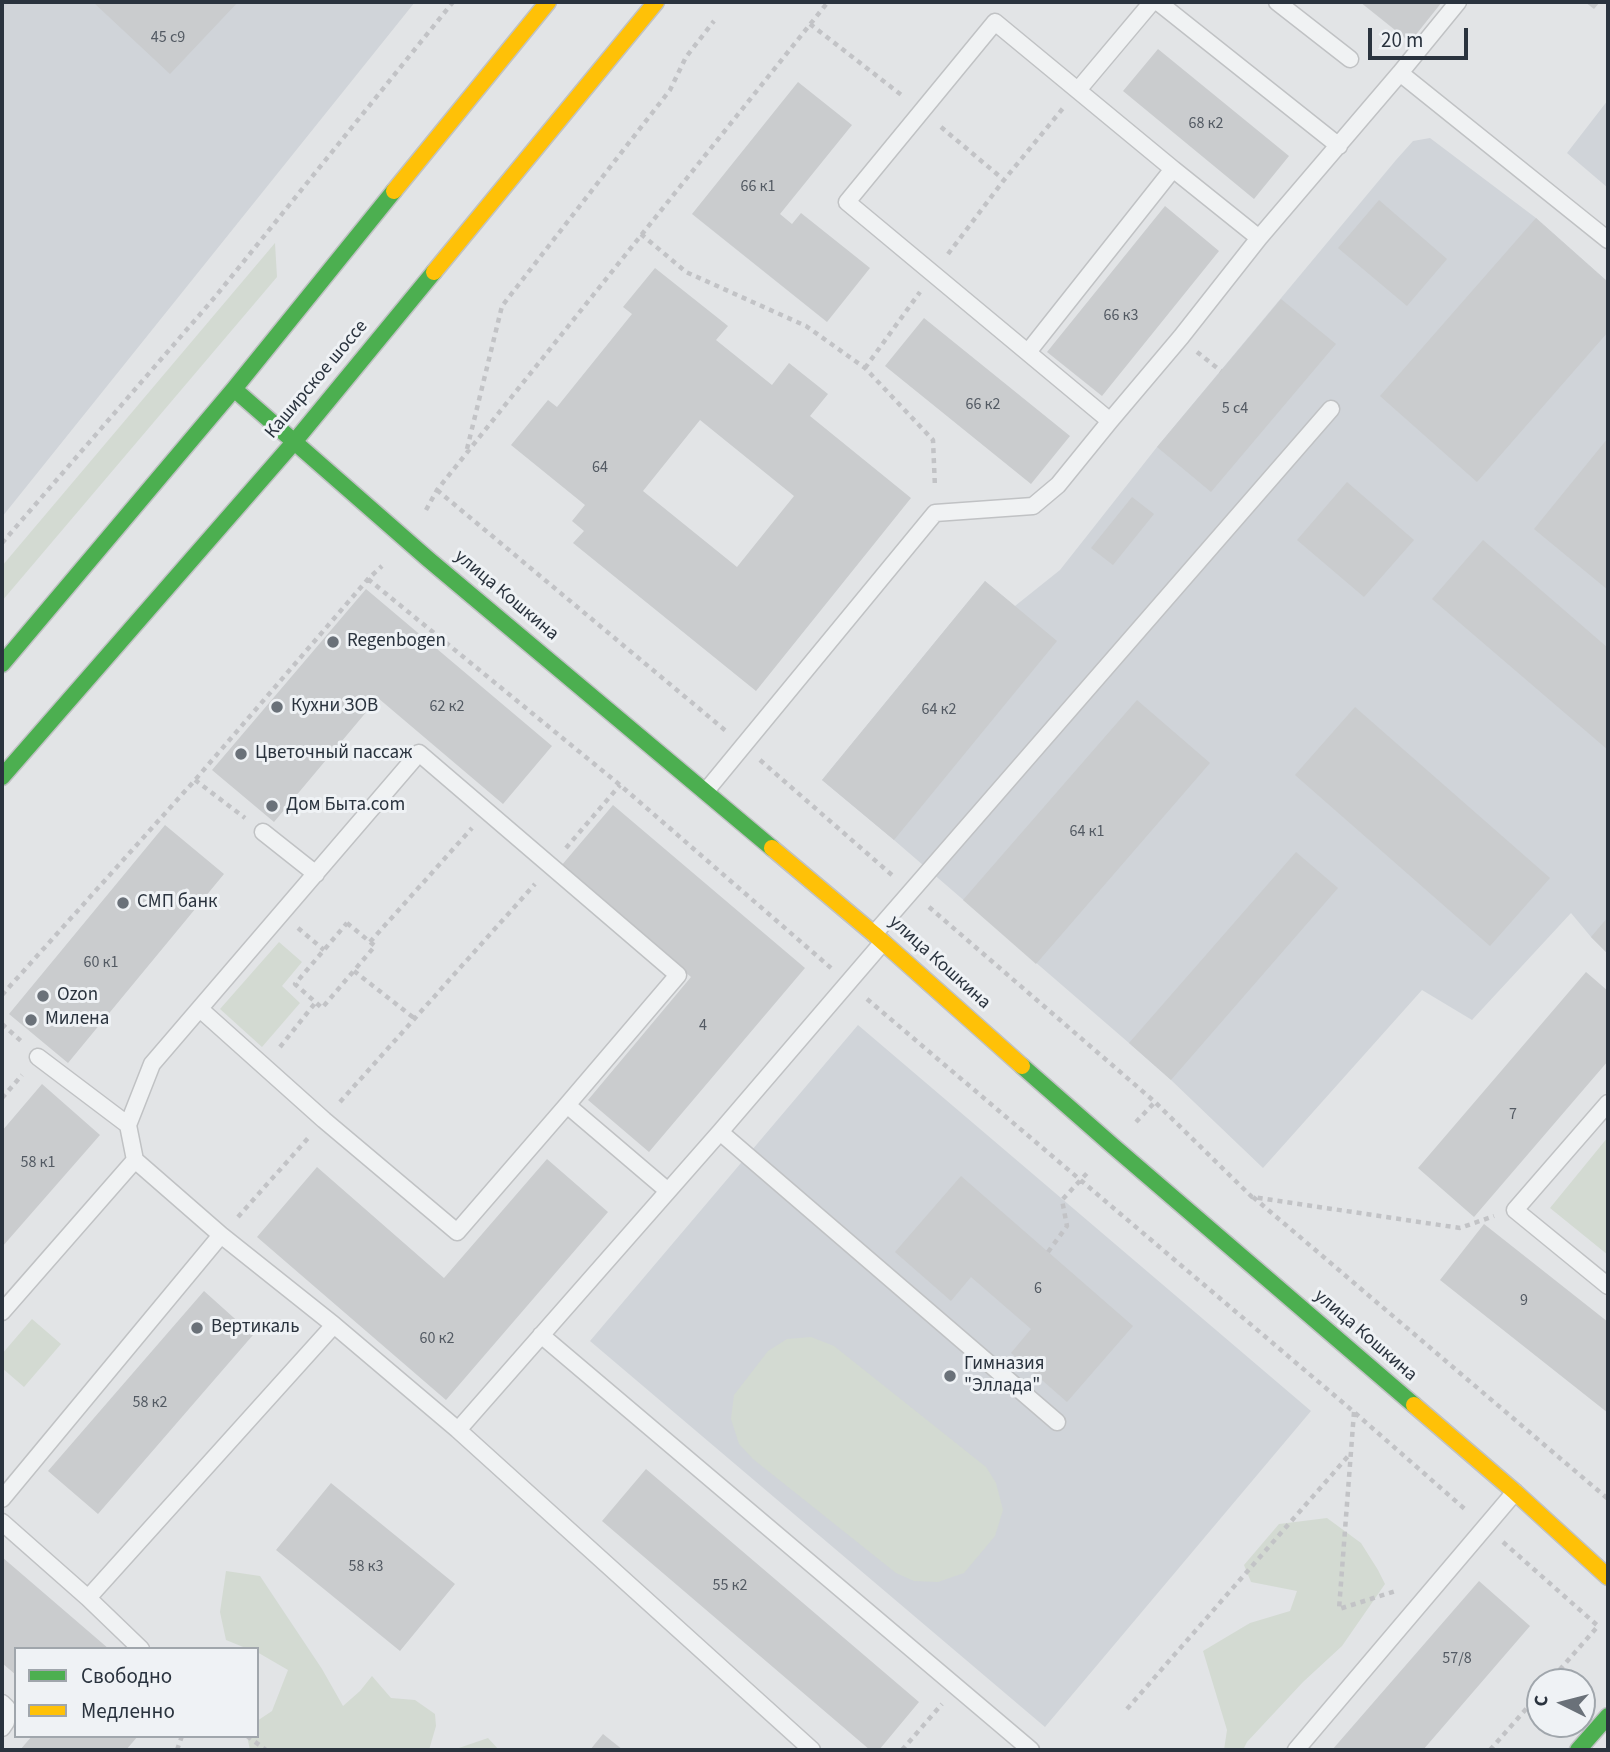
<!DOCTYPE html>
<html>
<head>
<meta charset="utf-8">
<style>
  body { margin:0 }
  #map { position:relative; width:1610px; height:1752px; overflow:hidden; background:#e2e4e6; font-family:"Source Sans 3",sans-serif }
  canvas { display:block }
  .frame { position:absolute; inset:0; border:4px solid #2a333e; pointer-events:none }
  .legend { position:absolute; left:14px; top:1647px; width:245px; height:91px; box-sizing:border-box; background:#eff2f5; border:2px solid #a0a6ac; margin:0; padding:9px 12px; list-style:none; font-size:21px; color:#2a333e }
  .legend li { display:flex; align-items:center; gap:14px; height:35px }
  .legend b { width:35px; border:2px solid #a0a6ac }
  .north { position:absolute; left:1526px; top:1668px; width:70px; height:70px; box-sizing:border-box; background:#eff2f5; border:2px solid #a0a6ac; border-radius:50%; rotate:276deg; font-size:19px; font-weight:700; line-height:28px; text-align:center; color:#2a333e }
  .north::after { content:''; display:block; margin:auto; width:24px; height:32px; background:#6a7179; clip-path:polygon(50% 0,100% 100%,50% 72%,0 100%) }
  .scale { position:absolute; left:1368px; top:28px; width:100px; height:32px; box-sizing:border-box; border:4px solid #2a333e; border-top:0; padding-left:9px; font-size:21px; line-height:24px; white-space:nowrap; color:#2a333e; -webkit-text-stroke:5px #eff2f5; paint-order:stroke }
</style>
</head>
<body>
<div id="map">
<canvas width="1610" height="1752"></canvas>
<div class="frame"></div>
<ul class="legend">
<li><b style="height:9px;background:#4caf50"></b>Свободно</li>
<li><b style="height:9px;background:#ffc107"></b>Медленно</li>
</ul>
<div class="north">С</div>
<div class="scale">20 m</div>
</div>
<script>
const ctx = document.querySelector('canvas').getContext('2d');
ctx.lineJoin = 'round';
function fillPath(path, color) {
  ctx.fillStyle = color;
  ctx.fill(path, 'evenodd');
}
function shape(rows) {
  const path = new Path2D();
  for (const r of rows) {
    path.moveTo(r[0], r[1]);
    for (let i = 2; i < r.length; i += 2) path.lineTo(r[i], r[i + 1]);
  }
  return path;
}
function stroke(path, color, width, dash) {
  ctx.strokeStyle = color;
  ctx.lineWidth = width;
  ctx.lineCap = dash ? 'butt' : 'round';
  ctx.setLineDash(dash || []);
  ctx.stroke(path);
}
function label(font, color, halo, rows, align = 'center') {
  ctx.font = font + ' "Source Sans 3",sans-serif';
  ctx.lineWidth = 6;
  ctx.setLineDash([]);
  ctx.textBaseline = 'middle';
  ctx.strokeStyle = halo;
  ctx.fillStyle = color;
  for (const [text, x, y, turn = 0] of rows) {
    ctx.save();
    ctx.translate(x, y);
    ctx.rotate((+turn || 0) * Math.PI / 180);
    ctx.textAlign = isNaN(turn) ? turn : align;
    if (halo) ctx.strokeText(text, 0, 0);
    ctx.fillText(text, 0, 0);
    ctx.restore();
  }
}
fillPath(shape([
  [2,2,415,2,2,517],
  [1608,100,1608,188,1567,153],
  [1430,138,1536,218,1608,282,1608,954,1591,937,1571,913,1472,1020,1422,990,1263,1168,1171,1080,1129,1043,894,840,822,780,985,581,1015,606,1060,570,1157,447,1396,160,1413,141],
  [858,1025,1311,1411,1045,1727,590,1341]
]), '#d0d4d9');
fillPath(shape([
  [275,243,277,277,2,601,2,566],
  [279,942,302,962,282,986,300,1003,262,1047,220,1009],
  [1608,1137,1608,1255,1550,1208],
  [32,1319,61,1344,24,1387,2,1368,2,1354],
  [811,1337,834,1346,986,1467,996,1483,1003,1510,995,1536,964,1573,938,1582,914,1581,896,1573,753,1459,739,1444,731,1419,734,1395,768,1351,787,1339],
  [1327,1518,1361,1543,1378,1570,1385,1584,1342,1646,1303,1682,1247,1742,1243,1750,1224,1750,1227,1730,1203,1651,1250,1623,1290,1611,1297,1591,1251,1582,1244,1565,1279,1524],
  [226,1571,260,1576,322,1669,343,1706,360,1691,372,1676,391,1698,415,1700,435,1714,436,1726,429,1750,250,1750,247,1736,257,1736,257,1721,272,1711,288,1670,257,1652,257,1649,248,1649,226,1640,220,1612],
  [488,1738,499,1750,453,1750]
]), '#d3dad2');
fillPath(shape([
  [93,2,238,2,170,74],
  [1360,2,1442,2,1410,42],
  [1585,2,1600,2,1594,9],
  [1158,49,1289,156,1254,199,1123,91],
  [798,82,852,125,780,214,792,224,801,213,870,268,827,322,692,214],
  [1379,200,1447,259,1407,306,1338,248],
  [1165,206,1219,251,1102,396,1047,352],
  [1536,218,1608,282,1608,332,1477,482,1380,396],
  [655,268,728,326,716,340,772,385,789,363,828,394,810,416,911,498,756,691,573,543,584,531,572,521,585,505,511,445,548,400,557,407,632,314,623,307],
  [700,420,794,496,737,567,643,491],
  [1281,299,1336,344,1211,492,1157,447],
  [924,318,1070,436,1031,484,885,366],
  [1608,438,1608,590,1534,529],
  [1347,482,1414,540,1364,597,1297,540],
  [1132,497,1154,514,1113,565,1091,548],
  [1483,540,1608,648,1608,750,1432,599],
  [985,581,1057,641,894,840,822,780],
  [366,589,552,746,503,804,378,698,274,822,212,770],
  [1137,700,1210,763,1036,964,963,900],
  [1355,707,1550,878,1490,946,1295,775],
  [613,805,805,968,649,1152,588,1100,691,977,561,866],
  [165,825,224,874,68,1063,9,1014],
  [1296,852,1338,888,1171,1080,1129,1043],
  [1608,917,1608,954,1591,937],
  [1586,972,1608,991,1608,1061,1474,1217,1418,1168],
  [42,1084,100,1135,2,1247,2,1131],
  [547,1159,608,1212,446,1400,257,1237,317,1167,444,1278],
  [961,1176,1133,1326,1067,1402,1011,1353,1031,1329,971,1277,951,1301,895,1252],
  [1484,1224,1608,1322,1608,1413,1440,1280],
  [204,1291,253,1335,98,1514,48,1471],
  [646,1469,919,1702,879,1750,870,1750,602,1521],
  [331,1483,455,1584,400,1651,276,1550],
  [2,1557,109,1649,16,1649,16,1675,2,1663],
  [1479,1581,1530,1626,1423,1750,1332,1750],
  [603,1734,623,1750,590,1750],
  [32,1736,138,1736,126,1750,20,1750]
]), '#caccce');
const lane = shape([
  [1158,2,1339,146],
  [1277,2,1350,59],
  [1400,73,1458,2],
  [1078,90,1152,2],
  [1028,352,1173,169,1259,238],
  [1110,421,847,202,995,22,1173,169],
  [706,791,935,513,1033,506,1058,485,1110,421,1181,337,1259,238,1400,73,1608,240],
  [263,832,316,874],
  [874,934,1331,409],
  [200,1009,324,1120,457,1232,567,1105,668,1191],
  [38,1057,128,1125],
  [1608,1103,1515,1210,1608,1286],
  [720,1132,1057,1422],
  [135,1160,128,1125,152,1064,419,753,678,975,567,1105],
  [2,1312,135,1160,221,1235,334,1325,458,1430,720,1132,883,942],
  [541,1335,1031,1750],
  [458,1430,812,1750],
  [2,1499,221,1235],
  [2,1522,88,1598,334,1325],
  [88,1598,141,1649],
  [2,1703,7,1708,6,1722,2,1728],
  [1296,1750,1515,1492]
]);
const fast = shape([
  [234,389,428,559,772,848],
  [2,664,234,389,394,191],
  [2,777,295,441,434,272],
  [1022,1066,1113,1146,1414,1405],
  [1578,1750,1608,1716]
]);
const slow = shape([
  [394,191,548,2],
  [434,272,656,2],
  [772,848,874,934,1022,1066],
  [1414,1405,1515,1492,1608,1577]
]);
stroke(lane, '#c0c2c4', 19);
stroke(fast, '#c0c2c4', 19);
stroke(slow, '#c0c2c4', 19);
stroke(shape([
  [810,24,904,97],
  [941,127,1004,180],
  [641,234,686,272,806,326,865,368,933,440,935,488],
  [948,254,1004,180,1064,107],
  [1197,352,1221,371],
  [865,368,920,292],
  [467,449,502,306,670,90,686,57,714,21],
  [437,490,726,731],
  [426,510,437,490,828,2],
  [2,543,215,297,453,2],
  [368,579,620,785,831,968],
  [760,760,893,876],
  [195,780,245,818],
  [566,848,620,785],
  [929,907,1155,1102,1252,1197,1460,1228,1494,1216],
  [347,923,375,946,322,1008,295,984,347,923],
  [298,928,324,950],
  [370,942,472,828],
  [354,971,414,1018],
  [2,995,195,780,368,579,382,566],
  [867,999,1354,1412,1467,1511],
  [2,1024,21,1041],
  [280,1047,316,1002],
  [2,1098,22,1075],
  [340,1102,535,884],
  [1136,1122,1155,1102],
  [1253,1197,1608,1499],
  [238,1217,309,1137],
  [1048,1252,1067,1226,1062,1200,1089,1171],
  [1354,1412,1339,1609,1396,1591],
  [1503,1542,1598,1626,1549,1682],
  [1127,1709,1350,1454],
  [247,1736,266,1750],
  [177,1750,182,1736],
  [902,1750,942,1704],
  [1490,1750,1540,1693]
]), '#c2c3c6', 4.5, [5, 5]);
stroke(lane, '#f0f2f3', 16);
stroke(fast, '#4caf50', 16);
stroke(slow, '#ffc107', 16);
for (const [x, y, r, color] of [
  [333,642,7,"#6a7179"],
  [277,707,7,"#6a7179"],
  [241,754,7,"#6a7179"],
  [272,806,7,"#6a7179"],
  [123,903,7,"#6a7179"],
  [43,996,7,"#6a7179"],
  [31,1020,7,"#6a7179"],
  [197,1328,7,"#6a7179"],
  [950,1376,7,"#6a7179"]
]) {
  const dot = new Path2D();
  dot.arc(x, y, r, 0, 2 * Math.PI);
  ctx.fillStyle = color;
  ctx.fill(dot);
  stroke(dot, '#eff2f5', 2.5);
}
label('16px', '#535a63', null, [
  ["45 с9",168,38],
  ["68 к2",1206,124],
  ["66 к1",758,187],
  ["66 к3",1121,316],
  ["66 к2",983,405],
  ["5 с4",1235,409],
  ["64",600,468],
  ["62 к2",447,707],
  ["64 к2",939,710],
  ["64 к1",1087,832],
  ["60 к1",101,963],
  ["4",703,1026],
  ["7",1513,1115],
  ["58 к1",38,1163],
  ["6",1038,1289],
  ["9",1524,1301],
  ["60 к2",437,1339],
  ["58 к2",150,1403],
  ["58 к3",366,1567],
  ["55 к2",730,1586],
  ["57/8",1457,1659]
]);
label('19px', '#2a333e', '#eff2f5', [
  ["Каширское шоссе",317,380,-50],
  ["улица Кошкина",506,596,40],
  ["улица Кошкина",939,963,42],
  ["улица Кошкина",1365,1336,41]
]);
label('19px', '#2a333e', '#eff2f5', [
  ["Regenbogen",347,642],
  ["Кухни ЗОВ",291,707],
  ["Цветочный пассаж",255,754],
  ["Дом Быта.com",286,806],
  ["СМП банк",137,903],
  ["Ozon",57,996],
  ["Милена",45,1020],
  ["Вертикаль",211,1328],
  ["Гимназия",964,1365],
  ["\"Эллада\"",964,1387]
], 'left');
</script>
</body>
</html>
